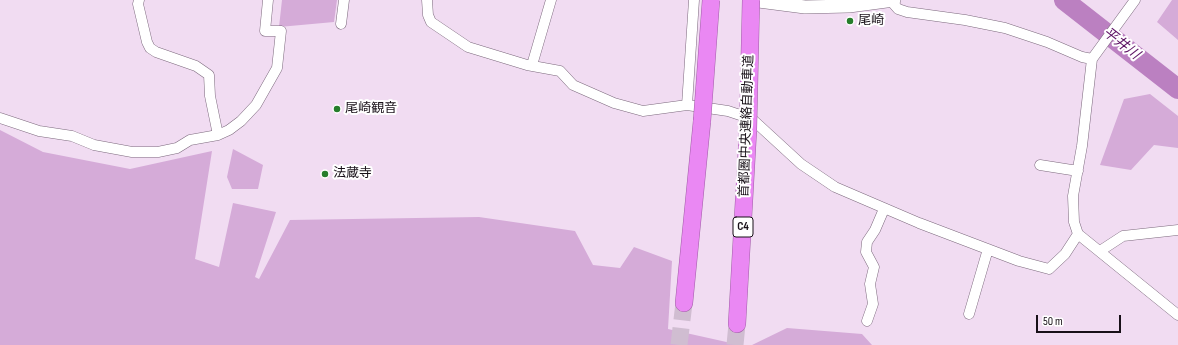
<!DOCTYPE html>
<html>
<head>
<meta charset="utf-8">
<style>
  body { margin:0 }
  #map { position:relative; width:1178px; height:345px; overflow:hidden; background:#f1dcf2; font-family:"Sofia Sans Condensed",sans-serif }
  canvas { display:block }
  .scale { position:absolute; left:1036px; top:315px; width:85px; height:18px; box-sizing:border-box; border:2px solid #181018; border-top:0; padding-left:5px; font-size:12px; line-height:14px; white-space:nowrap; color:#181018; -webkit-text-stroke:3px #fff; paint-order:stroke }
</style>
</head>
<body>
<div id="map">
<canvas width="1178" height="345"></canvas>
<div class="scale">50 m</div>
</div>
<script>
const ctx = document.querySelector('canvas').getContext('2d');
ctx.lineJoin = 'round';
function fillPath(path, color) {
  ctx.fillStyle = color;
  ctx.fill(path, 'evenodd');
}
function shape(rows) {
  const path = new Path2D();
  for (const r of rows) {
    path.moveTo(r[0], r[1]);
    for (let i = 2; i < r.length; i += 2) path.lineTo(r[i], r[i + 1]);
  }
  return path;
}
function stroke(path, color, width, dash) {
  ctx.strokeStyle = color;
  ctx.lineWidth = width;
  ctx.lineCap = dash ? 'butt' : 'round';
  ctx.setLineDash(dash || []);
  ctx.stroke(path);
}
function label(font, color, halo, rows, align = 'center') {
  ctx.font = font + ' "Sofia Sans Condensed","Noto Sans JP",sans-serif';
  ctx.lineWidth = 4;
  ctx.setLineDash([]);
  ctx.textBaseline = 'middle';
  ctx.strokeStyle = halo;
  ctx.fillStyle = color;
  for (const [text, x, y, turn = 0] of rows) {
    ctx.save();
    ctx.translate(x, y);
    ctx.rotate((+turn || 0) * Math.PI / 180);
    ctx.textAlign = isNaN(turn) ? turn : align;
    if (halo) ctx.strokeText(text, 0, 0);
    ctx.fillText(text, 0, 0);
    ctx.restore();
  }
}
fillPath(shape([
  [282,0,337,0,334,22,279,27],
  [1172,0,1178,0,1178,40,1157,22],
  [1150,94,1178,116,1178,148,1154,145,1131,170,1100,165,1124,99],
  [0,130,43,152,130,169,212,151,195,259,219,267,233,203,276,212,255,277,259,279,290,220,479,217,575,231,593,265,620,268,634,247,672,261,668,329,740,345,0,345],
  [233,149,263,165,258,189,232,189,227,177],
  [787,328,862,334,872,345,752,345]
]), '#d5abd8');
stroke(shape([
  [1064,0,1178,89]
]), '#bb80c1', 20);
stroke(shape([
  [679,345,684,303],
  [735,345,737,324]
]), '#d0bdd1', 17, [17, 8]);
const minor = shape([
  [139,0,138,4,147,42,150,48,156,52,196,66,209,75,210,96,218,135],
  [427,0,428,15,431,22,468,47,527,65,560,71,573,85,614,103,643,111,687,105,728,111,752,119,801,164,835,187,919,223,1019,261,1049,269,1065,254,1078,234],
  [1135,0,1092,59,1082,146,1073,196,1074,222,1078,234,1178,315],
  [891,1,898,9,907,12,965,20,1005,28,1047,42,1082,57,1092,59],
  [341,24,344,0],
  [532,65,551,0],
  [687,105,694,0],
  [0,118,39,131,72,136,94,145,132,152,158,152,177,148,190,140,218,135,229,130,241,121,256,105,277,68,281,31,265,31,268,0],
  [1040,165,1078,171],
  [1100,251,1123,236,1178,230],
  [969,314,988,249],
  [867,321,873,304,870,284,874,267,866,252,867,242,875,230,884,209]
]);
const secondary = shape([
  [751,0,805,7,849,6,894,0]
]);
const motorway = shape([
  [684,303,702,121],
  [737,324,748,130]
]);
stroke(minor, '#7c697d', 11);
stroke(secondary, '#7c697d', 14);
stroke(motorway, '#a05ea6', 18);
stroke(minor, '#fff', 10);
stroke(secondary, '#fff', 13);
stroke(motorway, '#ea88f3', 17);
const motorwayBridge = shape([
  [702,121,711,0],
  [748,130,751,0]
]);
stroke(motorwayBridge, '#a05ea6', 18, []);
stroke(motorwayBridge, '#ea88f3', 17);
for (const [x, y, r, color] of [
  [850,21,4,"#257d2b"],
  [337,109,4,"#257d2b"],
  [325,174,4,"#257d2b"]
]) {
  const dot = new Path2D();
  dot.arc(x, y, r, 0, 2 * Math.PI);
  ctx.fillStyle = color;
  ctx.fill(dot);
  stroke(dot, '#fff', 1.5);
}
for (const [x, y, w] of [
  [743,227,20]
]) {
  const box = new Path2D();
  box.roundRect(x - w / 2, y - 10, w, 20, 3);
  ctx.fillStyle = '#fff';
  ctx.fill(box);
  stroke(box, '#181018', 1);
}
label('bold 12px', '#181018', null, [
  ["C4",743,227]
]);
label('13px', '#181018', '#fff', [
  ["尾崎",858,21],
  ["尾崎観音",345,109],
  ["法蔵寺",333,174]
], 'left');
label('13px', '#181018', '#fff', [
  ["首都圏中央連絡自動車道",747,126,-88]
]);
label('italic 14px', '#5d1364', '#fff', [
  ["平井川",1121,44,38]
]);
</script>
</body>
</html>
